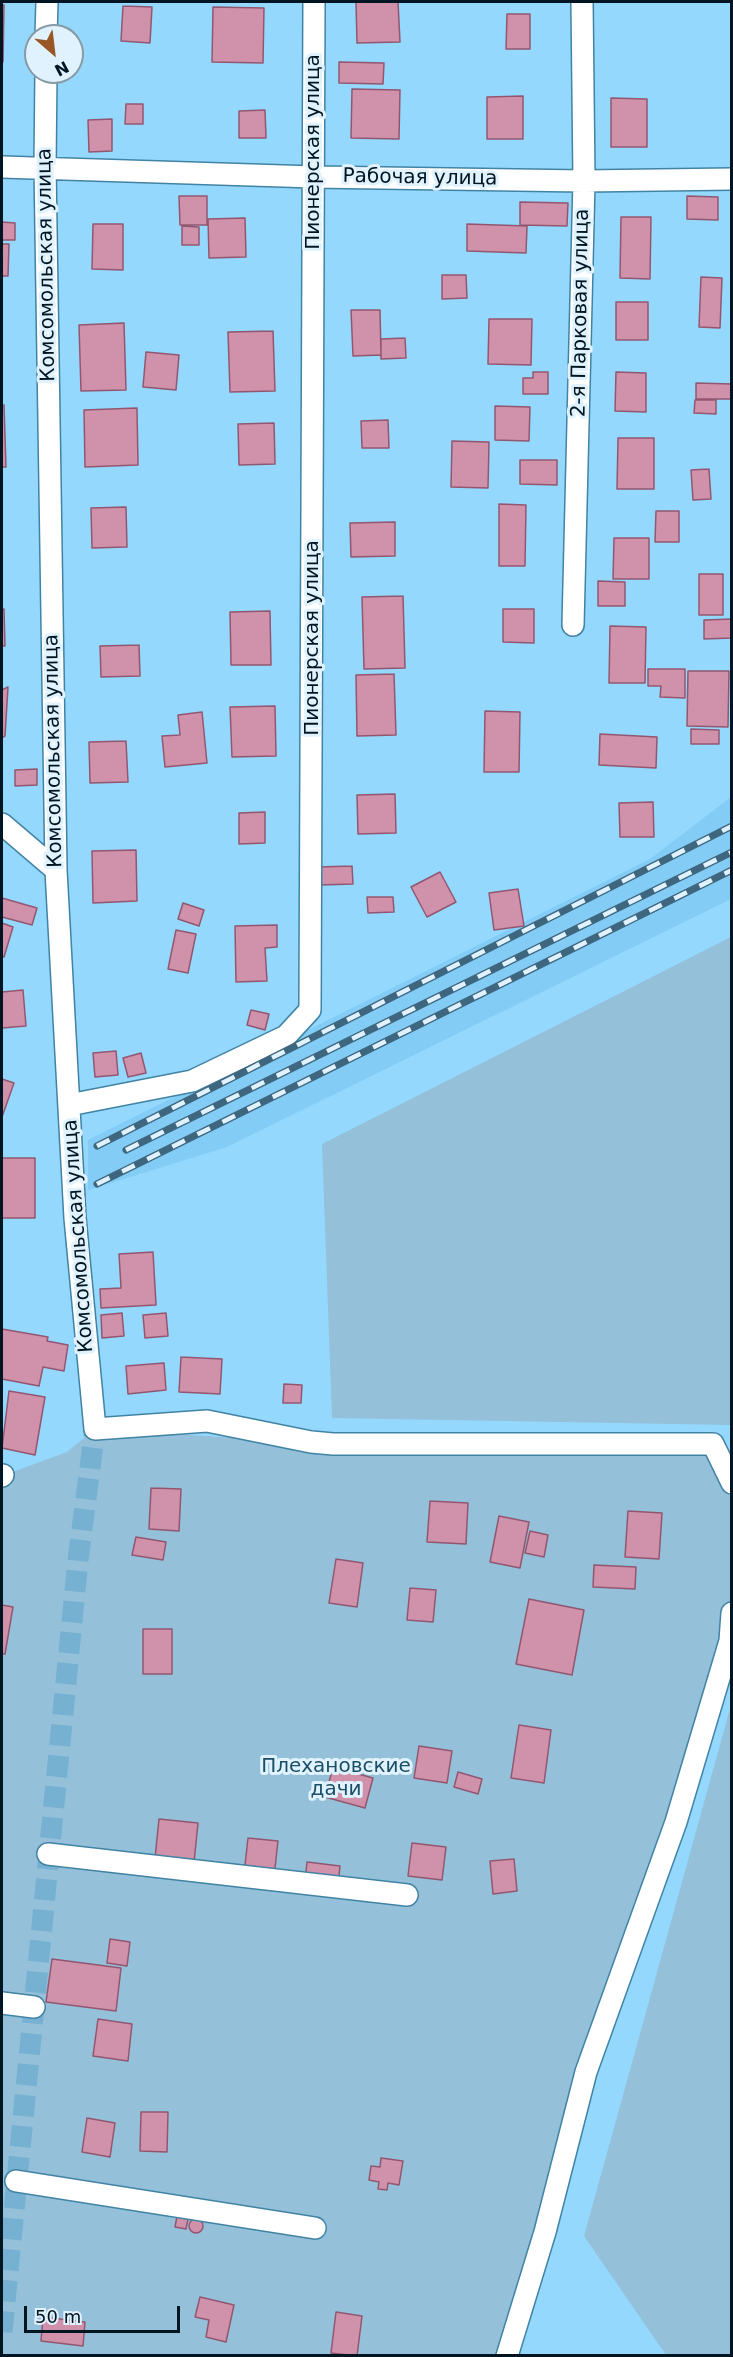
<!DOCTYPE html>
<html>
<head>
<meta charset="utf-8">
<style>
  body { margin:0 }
  #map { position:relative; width:733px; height:2357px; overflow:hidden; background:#95d8fd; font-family:"DejaVu Sans",sans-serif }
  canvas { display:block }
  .frame { position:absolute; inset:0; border:3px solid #001522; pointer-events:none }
  .north { position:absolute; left:24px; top:24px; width:60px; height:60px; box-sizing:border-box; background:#dff2fd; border:2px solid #869aa5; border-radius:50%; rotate:152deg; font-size:16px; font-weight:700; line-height:24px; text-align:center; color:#001522 }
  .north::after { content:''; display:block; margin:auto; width:21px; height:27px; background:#995626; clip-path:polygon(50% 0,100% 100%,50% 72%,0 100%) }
  .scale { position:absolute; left:24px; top:2306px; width:156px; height:27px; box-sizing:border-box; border:3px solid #001522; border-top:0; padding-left:8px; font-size:18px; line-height:21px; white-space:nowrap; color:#001522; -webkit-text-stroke:4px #dff2fd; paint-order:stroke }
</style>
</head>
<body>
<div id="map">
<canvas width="733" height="2357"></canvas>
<div class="frame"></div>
<div class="north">N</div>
<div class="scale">50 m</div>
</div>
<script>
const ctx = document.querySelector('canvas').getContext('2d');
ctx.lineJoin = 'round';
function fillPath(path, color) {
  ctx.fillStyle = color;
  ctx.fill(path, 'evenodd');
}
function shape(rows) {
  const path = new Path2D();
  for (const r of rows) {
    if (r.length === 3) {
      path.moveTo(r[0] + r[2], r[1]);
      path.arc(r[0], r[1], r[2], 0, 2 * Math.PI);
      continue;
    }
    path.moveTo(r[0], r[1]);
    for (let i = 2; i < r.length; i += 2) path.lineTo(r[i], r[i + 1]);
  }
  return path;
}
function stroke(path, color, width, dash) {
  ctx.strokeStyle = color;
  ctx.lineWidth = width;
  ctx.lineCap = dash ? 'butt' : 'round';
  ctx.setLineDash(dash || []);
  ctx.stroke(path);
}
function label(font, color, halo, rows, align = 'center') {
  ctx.font = font + ' "DejaVu Sans",sans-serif';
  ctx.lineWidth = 6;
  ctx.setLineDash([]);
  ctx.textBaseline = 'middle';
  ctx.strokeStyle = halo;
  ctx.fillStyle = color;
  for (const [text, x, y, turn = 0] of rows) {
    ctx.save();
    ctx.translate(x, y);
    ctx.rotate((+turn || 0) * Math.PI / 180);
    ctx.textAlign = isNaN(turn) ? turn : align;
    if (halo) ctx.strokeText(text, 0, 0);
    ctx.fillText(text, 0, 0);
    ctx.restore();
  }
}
fillPath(shape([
  [731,797,731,899,227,1147,88,1190,88,1140,650,859]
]), '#82ccf5');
fillPath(shape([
  [731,937,731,1425,332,1418,322,1144],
  [95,1429,333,1444,713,1444,731,1483,732,1613,586,2072,518,2355,2,2355,2,1476,67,1452],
  [731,1705,731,2355,666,2355,584,2236]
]), '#94c0da');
const building = shape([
  [356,2,398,2,400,42,357,43,356,2],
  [2,5,4,5,3,62,2,62,2,5],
  [123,6,152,7,150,43,121,41,123,6],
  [213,7,264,8,263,63,212,62,213,7],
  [507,14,530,14,530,49,506,49,507,14],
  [339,62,384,63,383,84,339,83,339,62],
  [352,89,400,90,399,139,351,138,352,89],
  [523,96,523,139,487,139,487,97,523,96],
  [611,98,647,99,647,147,611,147,611,98],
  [126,104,143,104,143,124,125,124,126,104],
  [265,110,266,138,239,138,239,111,265,110],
  [112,119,112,151,89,152,88,120,112,119],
  [179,196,207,196,207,225,180,225,179,196],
  [687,196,718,197,718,220,687,219,687,196],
  [520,202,568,203,567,226,520,225,520,202],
  [621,217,651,217,650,279,620,278,621,217],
  [245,218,246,257,209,258,208,219,245,218],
  [2,222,15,223,15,240,2,240,2,222],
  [93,224,123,224,123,270,92,269,93,224],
  [467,224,527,226,526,253,467,251,467,224],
  [182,226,199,227,199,245,182,245,182,226],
  [2,244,9,244,8,276,2,276,2,244],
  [442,275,466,275,467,298,442,299,442,275],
  [701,277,722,278,720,328,699,327,701,277],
  [616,302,648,302,648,340,616,340,616,302],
  [351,310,380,310,381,355,353,356,351,310],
  [489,319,532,319,531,365,488,364,489,319],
  [124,323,126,390,81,391,79,325,124,323],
  [273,331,275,391,230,392,228,332,273,331],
  [405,338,406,358,381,359,381,339,405,338],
  [146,352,179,355,176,390,143,387,146,352],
  [533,372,548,372,548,394,523,394,523,378,533,378,533,372],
  [616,372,646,373,646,412,615,411,616,372],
  [696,383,732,384,732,399,696,399,696,383],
  [695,400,716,400,716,414,694,413,695,400],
  [2,405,4,405,6,467,2,467,2,405],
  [495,406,530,407,529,441,495,440,495,406],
  [137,408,138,465,85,467,84,410,137,408],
  [388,420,389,448,362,448,361,421,388,420],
  [274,423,275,464,239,465,238,424,274,423],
  [618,438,654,438,654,489,617,489,618,438],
  [452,441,489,442,488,488,451,487,452,441],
  [520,460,557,460,557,485,520,484,520,460],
  [709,469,711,499,693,500,691,470,709,469],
  [499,504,526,505,525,566,499,566,499,504],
  [126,507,127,547,92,548,91,508,126,507],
  [656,511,679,511,679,542,655,542,656,511],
  [395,522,395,556,351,557,350,523,395,522],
  [614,538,649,538,649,579,613,579,614,538],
  [699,574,723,574,723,615,699,615,699,574],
  [598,581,625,582,625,606,598,606,598,581],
  [403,596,405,668,364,669,362,597,403,596],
  [2,609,4,609,5,646,2,646,2,609],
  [503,609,534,609,534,643,503,642,503,609],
  [270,611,271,665,231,665,230,612,270,611],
  [732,619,732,638,704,639,704,620,732,619],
  [610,626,646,627,645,683,609,683,610,626],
  [139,645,140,676,101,677,100,646,139,645],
  [648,669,685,669,685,698,660,697,661,686,648,686,648,669],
  [688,671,729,671,728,727,687,726,688,671],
  [394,674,396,735,357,736,356,675,394,674],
  [8,687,5,736,2,738,2,690,8,687],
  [275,706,276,756,232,757,230,707,275,706],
  [485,711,520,712,519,772,484,772,485,711],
  [202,712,207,763,165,767,162,736,180,735,178,715,202,712],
  [691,729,719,730,719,744,691,744,691,729],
  [600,734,657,737,656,768,599,765,600,734],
  [126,741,128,782,90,783,89,742,126,741],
  [37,769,37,785,15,786,15,770,37,769],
  [395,794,396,833,358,834,357,795,395,794],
  [653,802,654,837,620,837,619,803,653,802],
  [265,812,265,843,239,844,239,813,265,812],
  [136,850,137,901,93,903,92,851,136,850],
  [352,866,353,884,319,885,318,867,352,866],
  [440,872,456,902,427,917,411,887,440,872],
  [518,889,524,926,494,930,489,893,518,889],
  [367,897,393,897,394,912,368,913,367,897],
  [2,898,37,908,32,925,2,917,2,898],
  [183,903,204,910,199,926,178,919,183,903],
  [2,923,13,927,4,957,2,956,2,923],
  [277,925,277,947,265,948,267,981,236,982,235,926,277,925],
  [176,930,196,934,188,973,168,969,176,930],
  [23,990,26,1026,2,1028,2,992,23,990],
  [251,1010,269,1014,265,1030,247,1025,251,1010],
  [116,1051,118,1075,95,1077,93,1053,116,1051],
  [141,1053,146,1073,128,1077,123,1058,141,1053],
  [2,1079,14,1083,2,1117,2,1079],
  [2,1158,35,1158,35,1218,2,1218,2,1158],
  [153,1252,156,1305,101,1308,100,1289,121,1288,119,1254,153,1252],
  [122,1313,124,1336,102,1338,101,1315,122,1313],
  [166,1313,168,1336,145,1338,143,1315,166,1313],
  [2,1329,48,1337,47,1341,68,1345,64,1371,43,1367,39,1386,2,1379,2,1329],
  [181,1357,222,1359,220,1394,179,1392,181,1357],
  [164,1363,166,1390,128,1394,126,1366,164,1363],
  [284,1384,302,1385,301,1403,283,1403,284,1384],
  [9,1391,45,1397,35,1455,2,1448,9,1391],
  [151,1488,181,1489,179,1531,149,1529,151,1488],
  [430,1501,468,1503,466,1544,427,1542,430,1501],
  [628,1511,662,1513,659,1559,625,1557,628,1511],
  [499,1516,529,1522,520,1568,490,1562,499,1516],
  [530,1531,548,1535,544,1557,525,1553,530,1531],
  [136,1537,166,1542,163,1560,132,1555,136,1537],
  [336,1559,363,1563,357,1607,329,1603,336,1559],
  [594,1565,636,1567,635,1589,593,1587,594,1565],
  [410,1588,436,1590,433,1622,407,1620,410,1588],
  [529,1599,584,1610,572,1675,516,1664,529,1599],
  [2,1605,13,1607,5,1654,2,1654,2,1605],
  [143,1629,172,1629,172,1674,143,1674,143,1629],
  [519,1725,551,1730,544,1783,511,1778,519,1725],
  [419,1746,452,1751,447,1783,414,1778,419,1746],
  [333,1767,373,1778,365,1808,325,1797,333,1767],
  [458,1772,482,1779,478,1794,454,1787,458,1772],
  [159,1819,198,1823,193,1872,154,1868,159,1819],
  [248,1838,278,1841,273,1886,243,1883,248,1838],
  [412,1843,446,1847,442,1880,408,1876,412,1843],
  [514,1859,517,1891,493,1894,490,1861,514,1859],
  [307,1862,340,1866,338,1885,305,1881,307,1862],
  [110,1939,130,1942,127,1966,107,1963,110,1939],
  [52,1959,121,1968,116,2011,46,2002,52,1959],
  [98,2019,132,2024,128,2061,93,2056,98,2019],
  [141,2112,168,2112,167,2152,140,2151,141,2112],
  [87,2118,115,2123,110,2157,82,2152,87,2118],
  [381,2158,403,2161,399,2185,388,2183,387,2190,378,2189,379,2182,369,2180,371,2166,380,2167,381,2158],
  [177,2216,188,2219,186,2229,175,2227,177,2216],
  [196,2226,7],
  [200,2297,234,2305,226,2342,206,2337,209,2320,195,2317,200,2297],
  [336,2312,362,2316,357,2356,331,2353,336,2312],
  [43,2317,85,2322,83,2346,41,2341,43,2317]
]);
fillPath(building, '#d091ab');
stroke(building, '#925770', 1.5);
stroke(shape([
  [2,2332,78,1560,95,1429]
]), '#77b1d1', 21, [21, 10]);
const minor = shape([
  [46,36,47,2],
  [46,72,45,166,56,870,75,1218,95,1429,207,1421,311,1442,333,1444,713,1444,732,1483],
  [2,167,314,177,584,181,732,179],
  [573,625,584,181,582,2],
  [2,824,56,870],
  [69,1105,192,1081,286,1036,310,1010,314,2],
  [2,1476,3,1475],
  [48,1854,407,1895],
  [2,2003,34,2007],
  [16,2181,315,2228],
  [507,2356,545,2232,586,2072,676,1822,730,1641,732,1613]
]);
stroke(minor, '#4183a4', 24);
stroke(minor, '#fff', 21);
const rail = shape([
  [97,1146,732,826],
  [126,1150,732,852],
  [97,1184,732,870]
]);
stroke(rail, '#3e667e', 7);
stroke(rail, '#dff2fd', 4.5, [14]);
label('20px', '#001522', '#dff2fd', [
  ["Пионерская улица",314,152,-90],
  ["Рабочая улица",420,178,1],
  ["Комсомольская улица",47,265,-91],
  ["2-я Парковая улица",581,313,-89],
  ["Пионерская улица",313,638,-90],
  ["Комсомольская улица",54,751,-91],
  ["Комсомольская улица",79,1236,-94]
]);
label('20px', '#1b4e67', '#dff2fd', [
  ["Плехановские",336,1767],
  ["дачи",336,1790]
]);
</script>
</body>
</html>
